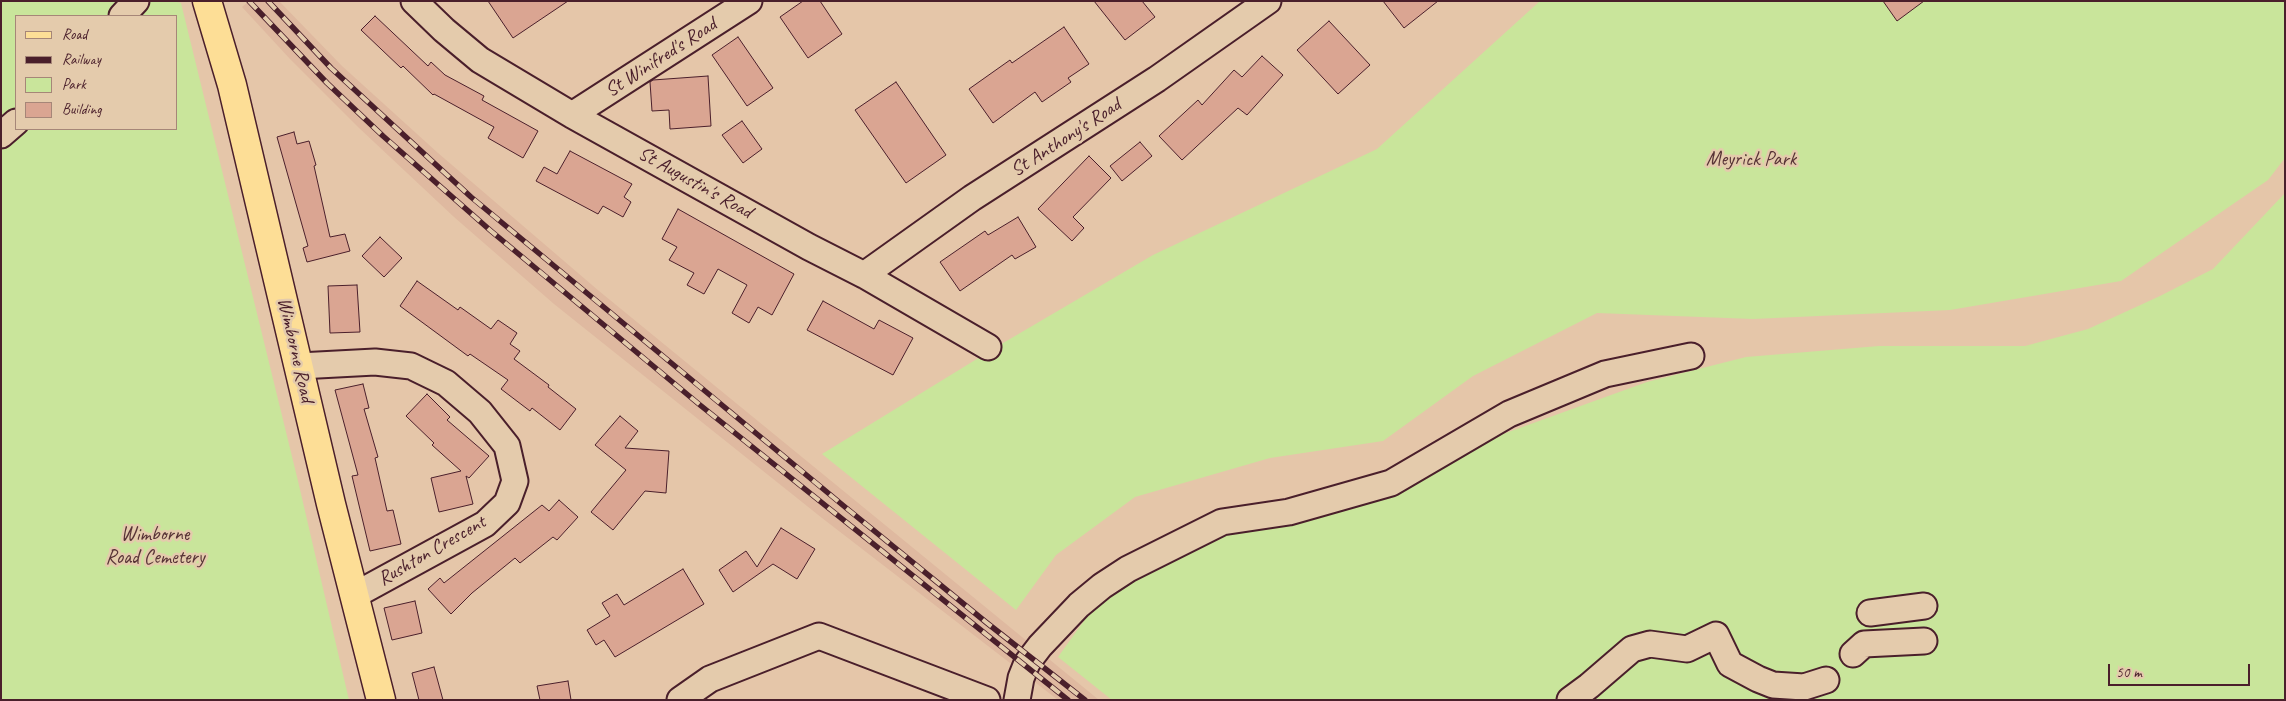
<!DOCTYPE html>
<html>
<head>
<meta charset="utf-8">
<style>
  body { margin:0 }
  #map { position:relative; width:2286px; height:701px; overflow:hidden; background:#e5c6a9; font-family:Caveat,sans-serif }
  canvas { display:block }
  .frame { position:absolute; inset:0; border:2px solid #4a1f2b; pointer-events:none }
  .legend { position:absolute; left:15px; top:15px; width:162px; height:115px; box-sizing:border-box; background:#e4cbac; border:1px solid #a68678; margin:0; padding:6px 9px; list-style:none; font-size:15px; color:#4a1f2b }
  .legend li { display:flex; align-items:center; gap:10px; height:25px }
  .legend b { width:25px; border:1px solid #a68678 }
  .scale { position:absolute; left:2108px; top:664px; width:142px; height:22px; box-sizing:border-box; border:2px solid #4a1f2b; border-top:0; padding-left:6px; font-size:15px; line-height:18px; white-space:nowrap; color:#4a1f2b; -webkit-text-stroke:4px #e4cbac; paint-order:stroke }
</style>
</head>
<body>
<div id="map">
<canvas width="2286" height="701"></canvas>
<div class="frame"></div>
<ul class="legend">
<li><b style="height:6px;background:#fdde96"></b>Road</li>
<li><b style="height:6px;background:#4a1f2b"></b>Railway</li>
<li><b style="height:14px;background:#c9e59b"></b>Park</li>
<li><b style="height:14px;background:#daa592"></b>Building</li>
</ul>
<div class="scale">50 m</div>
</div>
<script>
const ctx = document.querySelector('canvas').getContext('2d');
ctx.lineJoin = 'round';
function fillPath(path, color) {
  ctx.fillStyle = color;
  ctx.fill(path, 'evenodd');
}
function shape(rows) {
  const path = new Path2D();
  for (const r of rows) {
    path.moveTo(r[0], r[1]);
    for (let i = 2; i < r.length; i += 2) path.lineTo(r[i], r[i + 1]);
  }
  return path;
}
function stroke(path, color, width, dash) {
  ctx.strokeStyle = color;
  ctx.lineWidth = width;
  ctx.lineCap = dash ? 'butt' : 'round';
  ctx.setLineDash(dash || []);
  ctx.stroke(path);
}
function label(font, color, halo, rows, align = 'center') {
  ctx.font = font + ' Caveat,sans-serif';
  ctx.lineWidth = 5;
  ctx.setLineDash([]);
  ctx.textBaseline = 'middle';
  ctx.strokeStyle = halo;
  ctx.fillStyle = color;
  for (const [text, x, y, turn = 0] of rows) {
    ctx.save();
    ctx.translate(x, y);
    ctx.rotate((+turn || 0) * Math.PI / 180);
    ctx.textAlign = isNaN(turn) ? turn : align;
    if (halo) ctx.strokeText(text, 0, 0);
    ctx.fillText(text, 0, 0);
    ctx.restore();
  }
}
fillPath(shape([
  [249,1,279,1,342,66,438,153,599,291,1099,700,1058,700,822,518,554,304,454,217,358,127,290,59,242,7]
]), '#dfb9a0');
fillPath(shape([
  [1,1,174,1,181,3,298,481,349,700,1,700],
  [16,16,176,16,176,129,16,129],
  [1540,1,2285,1,2285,158,2268,180,2121,281,1950,310,1753,319,1597,313,1473,376,1383,441,1270,458,1135,497,1056,555,1016,610,822,454,998,346,1153,255,1377,149],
  [2285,193,2285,700,1112,700,1058,657,1086,618,1114,592,1144,574,1224,535,1381,496,1503,434,1647,382,1746,357,1879,346,2025,346,2088,329,2160,296,2213,269]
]), '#c9e59b');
const building = shape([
  [488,1,568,1,513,38,488,1],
  [803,1,820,1,842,34,808,58,780,17,803,1],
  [1094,1,1142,1,1155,17,1125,40,1094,1],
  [1383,1,1438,1,1404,28,1383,1],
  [1883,1,1924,1,1897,21,1883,1],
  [375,16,428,66,431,62,445,75,484,96,482,100,538,131,523,158,488,138,494,127,434,94,433,95,403,66,401,68,361,30,375,16],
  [1329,21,1370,65,1338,94,1297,50,1329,21],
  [1064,27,1089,64,1068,78,1071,82,1042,102,1035,92,993,123,969,89,1010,60,1012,63,1064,27],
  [738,37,773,88,747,106,712,55,738,37],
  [1262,56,1283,75,1247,115,1238,108,1182,160,1159,136,1198,100,1202,105,1234,70,1242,77,1262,56],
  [708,76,711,126,670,129,669,110,652,111,650,82,653,80,708,76],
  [896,82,946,155,906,183,855,110,896,82],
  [742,121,762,149,743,163,722,135,742,121],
  [294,132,297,144,309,141,316,165,314,166,330,237,345,234,350,251,307,262,303,248,308,246,277,137,294,132],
  [1140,142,1152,156,1122,181,1110,166,1140,142],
  [570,151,632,184,624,197,631,202,623,217,603,206,598,214,536,181,544,167,557,174,570,151],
  [1089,156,1111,178,1073,217,1084,228,1072,241,1038,209,1089,156],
  [678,209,794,274,772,315,758,307,749,323,732,313,747,285,718,269,704,294,687,285,694,273,669,260,677,247,662,239,678,209],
  [1018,217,1036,247,1015,259,1012,255,960,291,940,262,985,231,988,235,1018,217],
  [380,237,402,258,384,277,362,256,380,237],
  [417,281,458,310,460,307,491,329,498,320,517,333,510,344,520,351,514,359,549,385,548,387,576,409,560,430,532,408,530,411,501,389,508,380,470,354,468,356,400,306,417,281],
  [357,285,360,332,330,333,328,286,357,285],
  [823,301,874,329,879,320,913,338,893,375,807,330,823,301],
  [363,384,369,408,364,409,378,457,375,458,387,511,393,510,401,544,370,551,352,476,358,475,335,390,363,384],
  [427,394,450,417,447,420,489,456,469,478,466,476,473,504,439,512,431,478,461,471,432,445,434,443,406,416,427,394],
  [620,416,638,431,625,448,669,451,666,493,645,491,613,530,591,512,626,470,595,445,620,416],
  [559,500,578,517,557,540,553,537,520,563,515,558,472,593,451,614,428,589,440,578,444,583,542,505,549,511,559,500],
  [781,528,815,549,797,579,773,564,733,592,719,570,746,551,757,567,781,528],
  [683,569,704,604,615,657,604,640,596,645,587,630,610,616,602,603,617,594,624,605,683,569],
  [415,601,422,633,392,640,384,608,415,601],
  [434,667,443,700,419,700,412,673,434,667],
  [568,681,571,700,540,700,537,686,568,681]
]);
fillPath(building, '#daa592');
stroke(building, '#4a1f2b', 1);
const minor = shape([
  [414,1,444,30,480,60,572,115,809,247,864,275,988,347],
  [122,16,136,1],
  [572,115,749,1],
  [1,135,16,122],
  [864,275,972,198,1157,79,1268,1],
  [299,366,375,362,411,366,446,383,480,412,507,446,515,481,507,503,485,524,355,595],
  [1870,613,1924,606],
  [1853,654,1864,644,1924,641],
  [680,700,710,679,819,636,987,700],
  [1017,700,1021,678,1027,663,1040,646,1079,605,1102,586,1128,569,1222,522,1289,512,1391,483,1509,414,1605,374,1691,356],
  [1570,700,1589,686,1632,649,1650,644,1687,649,1716,635,1730,664,1758,679,1773,685,1804,687,1826,680]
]);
const major = shape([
  [207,1,232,85,331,504,381,700]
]);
stroke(minor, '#4a1f2b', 29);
stroke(major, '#4a1f2b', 31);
stroke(minor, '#e4cbac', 25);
stroke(major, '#fdde96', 28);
const rail = shape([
  [249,1,327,83,383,136,491,231,700,405,1068,700],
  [268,1,331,68,471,197,845,507,987,623,1085,700]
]);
stroke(rail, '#4a1f2b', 5.5);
stroke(rail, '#e4cbac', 4, [11]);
label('20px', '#4a1f2b', '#e4cbac', [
  ["St Winifred's Road",661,58,-33],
  ["St Anthony's Road",1066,138,-33],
  ["St Augustin's Road",695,183,29],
  ["Wimborne Road",295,350,77],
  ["Rushton Crescent",432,551,-30]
]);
label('20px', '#573336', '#e4cbac', [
  ["Meyrick Park",1751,160],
  ["Wimborne",155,535],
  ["Road Cemetery",155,558]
]);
</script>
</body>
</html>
